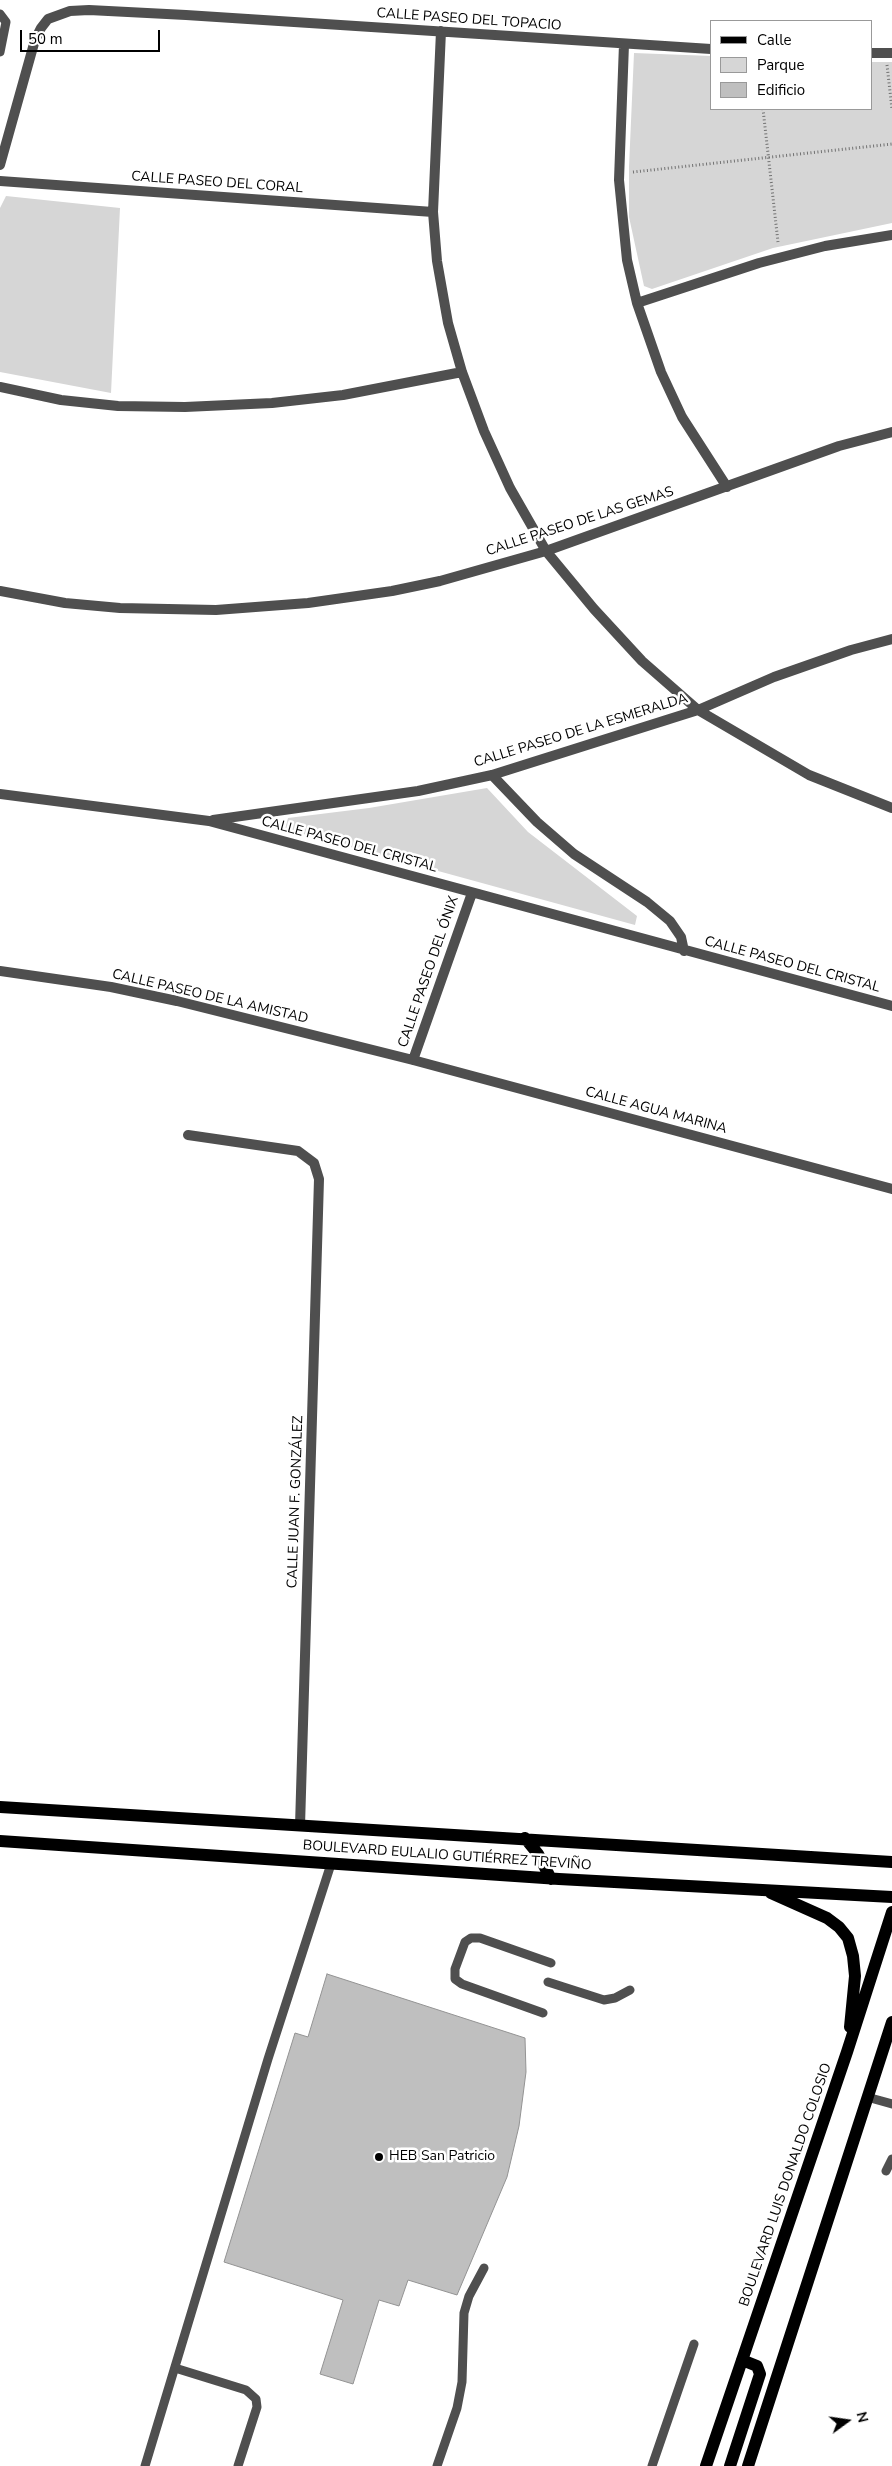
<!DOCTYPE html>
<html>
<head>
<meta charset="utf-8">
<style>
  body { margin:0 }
  #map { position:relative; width:892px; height:2466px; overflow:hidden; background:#fff; font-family:"Nunito Sans",sans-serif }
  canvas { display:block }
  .legend { position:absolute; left:710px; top:20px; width:162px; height:90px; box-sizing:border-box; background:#fff; border:1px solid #999; margin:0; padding:6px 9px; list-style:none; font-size:15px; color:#000 }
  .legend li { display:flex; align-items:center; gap:10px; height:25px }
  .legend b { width:25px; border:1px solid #999 }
  .north { position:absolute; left:822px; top:2396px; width:50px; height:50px; -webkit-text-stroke:4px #fff; paint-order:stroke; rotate:76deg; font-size:14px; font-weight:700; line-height:20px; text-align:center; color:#000 }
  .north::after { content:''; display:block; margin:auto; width:18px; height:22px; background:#000; clip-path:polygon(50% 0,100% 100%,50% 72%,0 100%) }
  .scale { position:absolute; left:20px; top:30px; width:140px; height:22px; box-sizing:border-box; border:2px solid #000; border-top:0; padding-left:6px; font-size:15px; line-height:18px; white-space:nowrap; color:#000; -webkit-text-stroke:4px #fff; paint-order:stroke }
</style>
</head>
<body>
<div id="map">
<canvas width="892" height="2466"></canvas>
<ul class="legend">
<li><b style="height:6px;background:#000"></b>Calle</li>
<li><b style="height:14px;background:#d6d6d6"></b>Parque</li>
<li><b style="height:14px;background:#bfbfbf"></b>Edificio</li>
</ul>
<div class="north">N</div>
<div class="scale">50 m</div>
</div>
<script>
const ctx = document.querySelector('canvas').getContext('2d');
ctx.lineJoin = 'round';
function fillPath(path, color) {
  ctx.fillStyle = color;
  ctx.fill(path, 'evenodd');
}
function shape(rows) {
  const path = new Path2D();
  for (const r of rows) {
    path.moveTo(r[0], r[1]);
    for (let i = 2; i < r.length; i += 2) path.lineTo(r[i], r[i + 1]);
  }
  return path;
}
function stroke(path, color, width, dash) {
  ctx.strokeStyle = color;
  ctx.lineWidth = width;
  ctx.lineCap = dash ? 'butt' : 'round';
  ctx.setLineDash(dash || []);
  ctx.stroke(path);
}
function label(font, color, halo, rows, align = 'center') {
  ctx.font = font + ' "Nunito Sans",sans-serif';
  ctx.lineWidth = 5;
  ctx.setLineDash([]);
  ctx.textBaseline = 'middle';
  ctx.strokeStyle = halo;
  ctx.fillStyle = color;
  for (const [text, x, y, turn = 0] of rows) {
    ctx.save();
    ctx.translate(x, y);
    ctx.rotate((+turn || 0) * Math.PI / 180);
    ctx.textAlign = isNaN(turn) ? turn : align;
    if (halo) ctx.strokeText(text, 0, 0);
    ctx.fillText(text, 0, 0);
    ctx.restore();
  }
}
fillPath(shape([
  [634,53,711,56,711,109,871,109,871,62,892,62,892,223,773,248,652,289,644,286,629,217,629,167],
  [6,196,120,208,111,393,0,372,0,208],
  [487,788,528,832,637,916,635,925,285,829,288,818,369,808]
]), '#d6d6d6');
const building = shape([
  [327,1974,525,2038,526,2072,519,2126,507,2177,457,2295,408,2280,399,2306,379,2300,353,2384,320,2374,343,2300,224,2262,295,2033,308,2037,327,1974]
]);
fillPath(building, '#bfbfbf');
stroke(building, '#939393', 1);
stroke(shape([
  [887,65,892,109],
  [763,109,778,242],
  [633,172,892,144]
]), '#717171', 3, [1, 2.5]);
stroke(shape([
  [0,14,6,22,0,52],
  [548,1982,604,2000,615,1998,630,1990],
  [543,2013,462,1984,455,1979,455,1969,465,1942,471,1938,480,1938,551,1963],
  [867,2097,892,2104],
  [886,2171,892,2159],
  [175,2368,246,2390,256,2399,257,2407,238,2466],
  [145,2466,268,2059,331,1864],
  [437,2466,457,2408,462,2382,464,2313,469,2296,484,2268],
  [652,2466,694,2344]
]), '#4f4f4f', 9);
stroke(shape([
  [441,31,433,212,437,261,448,323,462,372,484,431,510,488,546,551,594,609,642,661,698,710,809,775,892,808],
  [624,44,619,180,627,260,637,303,661,372,682,417,727,487],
  [871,53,892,53],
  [0,165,35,40,41,28,48,19,70,11,89,10,186,15,711,49],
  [0,181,433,212],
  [637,303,759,263,825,246,892,235],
  [0,387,61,400,118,406,185,407,272,403,343,395,462,372],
  [0,591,65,603,120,608,216,610,308,603,392,591,440,581,546,551,839,446,892,432],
  [492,775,537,822,574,854,647,902,670,921,681,937,684,951],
  [0,794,209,821,892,1006],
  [213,820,418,791,492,775,698,710,774,677,851,650,892,639],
  [0,971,111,987,177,1001,413,1060,892,1189],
  [413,1060,472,893],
  [188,1135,298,1151,314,1163,319,1179,300,1826]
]), '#4f4f4f', 10);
stroke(shape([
  [0,1807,892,1862],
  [525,1838,538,1854,551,1879],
  [0,1841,559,1879,892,1897],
  [771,1893,827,1918,839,1927,848,1938,853,1956,855,1976,850,2027],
  [706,2466,847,2052,892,1912],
  [730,2466,760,2374,757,2366,742,2360],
  [748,2466,892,2022]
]), '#000', 12);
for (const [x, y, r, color] of [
  [379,2157,5,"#000"]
]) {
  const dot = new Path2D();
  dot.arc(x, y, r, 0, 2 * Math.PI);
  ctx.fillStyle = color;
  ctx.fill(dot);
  stroke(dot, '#fff', 2);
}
label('14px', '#000', '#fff', [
  ["CALLE PASEO DEL TOPACIO",469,20,4],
  ["CALLE PASEO DEL CORAL",217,183,4],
  ["CALLE PASEO DE LAS GEMAS",580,522,-18],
  ["CALLE PASEO DE LA ESMERALDA",581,731,-17],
  ["CALLE PASEO DEL CRISTAL",349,845,15],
  ["CALLE PASEO DEL CRISTAL",792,965,15],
  ["CALLE PASEO DEL ÓNIX",429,972,-71],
  ["CALLE PASEO DE LA AMISTAD",210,997,13],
  ["CALLE AGUA MARINA",656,1111,15],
  ["CALLE JUAN F. GONZÁLEZ",296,1502,-88],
  ["BOULEVARD EULALIO GUTIÉRREZ TREVIÑO",447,1856,4],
  ["BOULEVARD LUIS DONALDO COLOSIO",786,2185,-71]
]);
label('14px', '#000', '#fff', [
  ["HEB San Patricio",389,2157]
], 'left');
</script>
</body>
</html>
